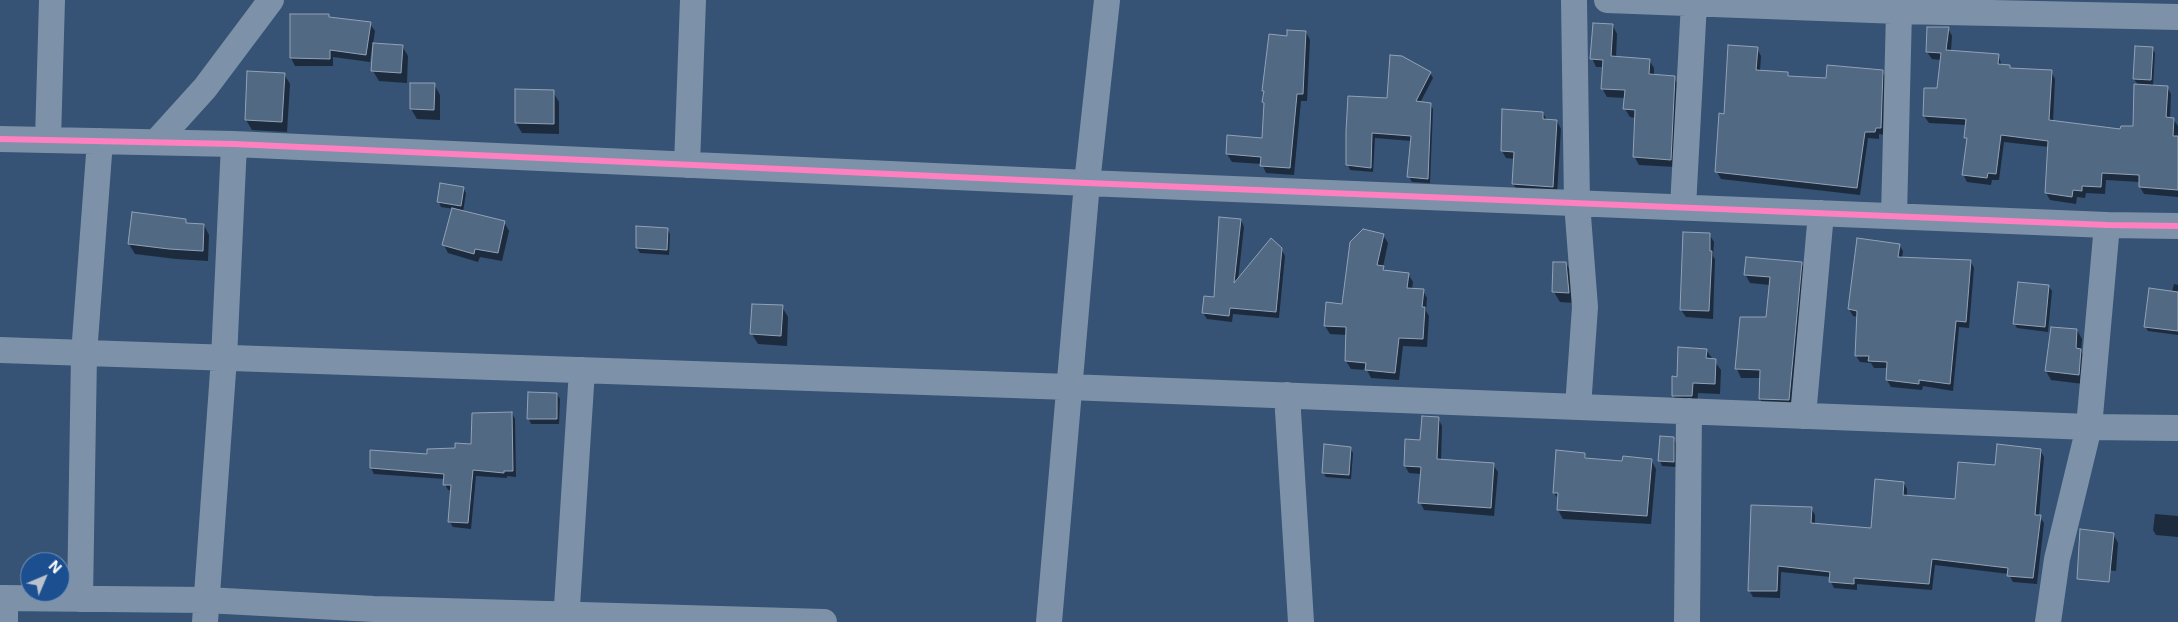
<!DOCTYPE html>
<html>
<head>
<meta charset="utf-8">
<style>
  body { margin:0 }
  #map { position:relative; width:2178px; height:622px; overflow:hidden; background:#365274; font-family:Inter,sans-serif }
  canvas { display:block }
  .north { position:absolute; left:20px; top:552px; width:50px; height:50px; box-sizing:border-box; background:#1b4f8f; border:1px solid #7695bc; border-radius:50%; rotate:45deg; font-size:14px; font-weight:700; line-height:20px; text-align:center; color:#fff }
  .north::after { content:''; display:block; margin:auto; width:18px; height:22px; background:#b9c2ce; clip-path:polygon(50% 0,100% 100%,50% 72%,0 100%) }
</style>
</head>
<body>
<div id="map">
<canvas width="2178" height="622"></canvas>
<div class="north">N</div>
</div>
<script>
const ctx = document.querySelector('canvas').getContext('2d');
ctx.lineJoin = 'round';
function fillPath(path, color) {
  ctx.fillStyle = color;
  ctx.fill(path, 'evenodd');
}
function shape(rows) {
  const path = new Path2D();
  for (const r of rows) {
    path.moveTo(r[0], r[1]);
    for (let i = 2; i < r.length; i += 2) path.lineTo(r[i], r[i + 1]);
  }
  return path;
}
function stroke(path, color, width, dash) {
  ctx.strokeStyle = color;
  ctx.lineWidth = width;
  ctx.lineCap = dash ? 'butt' : 'round';
  ctx.setLineDash(dash || []);
  ctx.stroke(path);
}
fillPath(shape([
  [291,15,328,15,330,18,370,24,375,31,373,44,402,46,408,56,407,83,379,81,373,71,374,47,372,47,370,62,333,57,333,66,295,66,291,58],
  [1613,26,1617,34,1616,58,1649,60,1654,68,1654,76,1674,78,1679,86,1675,167,1639,165,1634,156,1636,118,1630,117,1625,109,1626,98,1607,97,1602,88,1603,67,1596,67,1592,58],
  [1948,28,1952,36,1951,51,1998,55,2002,66,2009,66,2011,70,2051,72,2055,79,2053,122,2122,130,2134,128,2138,85,2134,79,2152,48,2155,53,2153,86,2167,87,2171,94,2170,119,2173,119,2178,126,2178,197,2144,194,2140,187,2140,182,2106,180,2105,194,2086,193,2085,198,2077,197,2076,204,2050,200,2046,193,2049,147,2004,142,1999,180,1992,180,1991,185,1967,182,1963,174,1968,142,1965,137,1966,125,1929,123,1924,116,1938,90,1941,60,1932,59,1927,52],
  [1306,32,1310,40,1307,101,1301,101,1294,175,1266,173,1262,164,1232,162,1227,154,1263,139,1265,93,1263,91,1288,37],
  [1757,49,1761,56,1760,71,1787,73,1789,77,1827,80,1882,71,1886,78,1885,135,1879,134,1879,139,1868,138,1860,195,1721,179,1717,172,1720,114,1725,115],
  [1430,73,1433,78,1420,103,1430,104,1433,109,1430,183,1412,182,1409,177,1412,141,1375,138,1373,172,1350,170,1348,165,1389,99],
  [284,74,290,84,287,132,252,130,246,120],
  [434,84,440,95,440,120,417,119,411,109],
  [553,92,559,102,559,134,522,133,516,123],
  [1543,113,1547,120,1557,121,1561,129,1557,194,1518,191,1513,184,1515,159,1506,158,1502,151],
  [463,188,466,193,463,212,504,222,509,231,502,261,480,257,478,262,448,253,444,245,454,209,441,207,439,202],
  [1241,220,1244,227,1238,280,1281,249,1285,256,1279,318,1233,314,1232,322,1207,319,1203,313,1215,298],
  [185,221,187,224,204,225,209,235,208,261,176,259,135,254,129,244],
  [667,229,670,234,669,255,640,253,637,248],
  [1709,234,1714,242,1713,256,1715,259,1713,319,1686,317,1681,310],
  [1383,235,1388,243,1383,267,1386,272,1408,274,1413,282,1412,290,1423,291,1427,298,1426,311,1429,316,1427,347,1403,346,1399,380,1371,378,1367,370,1351,369,1346,361,1347,335,1330,334,1325,326,1344,306],
  [1899,245,1903,251,1902,258,1971,262,1974,268,1969,328,1959,327,1953,391,1923,386,1922,390,1891,387,1887,380,1888,368,1874,368,1871,363,1860,362,1856,356,1858,317,1853,316,1849,309],
  [1566,263,1572,274,1574,303,1560,302,1554,292],
  [1801,263,1806,271,1794,408,1765,407,1760,399,1761,378,1741,378,1737,369,1767,318,1770,285,1750,283,1745,274],
  [2174,284,2178,285,2178,335,2148,331,2145,326,2172,292],
  [2049,287,2052,291,2048,332,2017,328,2014,323],
  [782,307,788,317,787,346,758,344,752,334],
  [2077,330,2082,339,2081,351,2085,359,2083,384,2051,380,2046,371],
  [1706,350,1721,370,1720,394,1698,393,1697,406,1679,406,1673,395,1678,378],
  [557,394,560,399,559,424,531,424,529,419],
  [512,413,515,419,516,477,507,476,507,478,476,476,471,529,453,527,449,521,452,491,448,490,445,484,445,479,374,474,371,468,472,446],
  [1438,418,1442,426,1441,461,1493,465,1498,472,1494,516,1424,510,1420,502,1421,474,1409,473,1405,466],
  [1673,438,1676,443,1676,467,1662,466,1660,461],
  [1350,448,1353,453,1351,479,1326,477,1323,472],
  [2040,450,2044,457,2039,516,2044,523,2037,584,2013,582,2009,574,1935,565,1932,590,1857,584,1857,590,1834,588,1831,582,1831,577,1781,572,1780,598,1753,597,1749,590,1811,508,1815,515,1815,524,1872,529,1904,483,1907,489,1907,496,1956,501,1996,467],
  [1584,454,1588,460,1623,463,1651,460,1656,469,1651,524,1563,519,1558,510,1559,500,1554,493],
  [2155,514,2178,516,2178,537,2156,535,2153,530],
  [2113,534,2118,543,2116,571,2085,568]
]), '#0007');
const building = shape([
  [290,14,329,14,329,17,371,22,366,55,330,50,330,59,290,58,290,14],
  [1593,23,1613,24,1611,56,1650,59,1649,74,1675,76,1671,160,1633,157,1635,110,1623,109,1625,90,1601,89,1603,60,1590,59,1593,23],
  [1927,27,1949,27,1946,50,1999,54,1998,64,2010,65,2010,68,2052,70,2049,120,2120,129,2121,126,2133,126,2134,84,2168,86,2166,117,2174,118,2173,136,2178,136,2178,190,2139,187,2139,175,2102,173,2101,187,2082,186,2082,191,2073,190,2072,197,2045,193,2048,141,2001,135,1996,174,1988,173,1987,178,1962,175,1967,138,1964,138,1966,119,1923,116,1924,88,1937,88,1941,53,1926,52,1927,27],
  [1287,30,1306,31,1303,94,1297,94,1290,168,1260,166,1261,157,1226,154,1227,135,1262,138,1264,103,1262,102,1264,91,1262,91,1269,34,1287,36,1287,30],
  [373,43,403,45,401,73,371,71,373,43],
  [1728,45,1758,47,1756,70,1788,72,1788,76,1826,78,1827,65,1883,70,1881,128,1876,128,1875,132,1865,132,1857,188,1715,172,1719,113,1724,114,1728,45],
  [2135,46,2153,47,2151,80,2133,79,2135,46],
  [1390,55,1402,56,1431,72,1416,101,1431,103,1428,179,1407,177,1411,136,1372,133,1371,168,1346,165,1346,131,1348,96,1387,98,1390,55],
  [247,71,285,73,282,122,245,120,247,71],
  [410,83,435,83,434,110,410,109,410,83],
  [515,89,554,90,554,124,515,123,515,89],
  [1502,109,1543,112,1543,119,1557,120,1553,187,1512,184,1514,152,1501,151,1502,109],
  [440,183,464,187,461,206,437,202,440,183],
  [452,208,505,221,498,253,475,249,474,254,442,245,452,208],
  [132,212,186,219,186,223,204,224,203,251,169,249,128,244,132,212],
  [1219,217,1241,219,1234,283,1271,238,1282,248,1276,312,1230,308,1229,316,1202,313,1204,296,1214,297,1219,217],
  [636,226,668,228,667,250,636,248,636,226],
  [1363,229,1384,234,1377,265,1384,266,1383,270,1409,273,1407,288,1424,289,1422,307,1425,307,1423,339,1399,338,1395,373,1365,370,1366,363,1345,361,1346,327,1324,326,1326,302,1342,304,1350,242,1363,229],
  [1683,232,1710,233,1710,251,1712,251,1709,311,1680,310,1683,232],
  [1857,238,1900,244,1898,257,1971,260,1966,322,1956,321,1950,384,1919,380,1919,384,1886,380,1887,362,1868,361,1869,356,1855,356,1857,311,1848,309,1857,238],
  [1746,257,1802,262,1789,400,1759,399,1760,370,1735,369,1740,317,1766,317,1770,277,1744,275,1746,257],
  [1553,262,1566,262,1569,293,1552,292,1553,262],
  [2018,282,2049,285,2045,327,2013,324,2018,282],
  [2149,288,2178,292,2178,331,2144,327,2149,288],
  [752,304,783,305,781,336,750,334,752,304],
  [2051,327,2077,329,2076,348,2081,349,2079,375,2045,371,2051,327],
  [1678,347,1707,349,1706,358,1716,359,1715,384,1693,383,1692,396,1672,396,1672,376,1677,377,1678,347],
  [528,392,557,393,557,419,527,419,528,392],
  [512,412,513,471,504,471,504,473,473,470,468,523,448,522,451,485,443,485,444,474,370,468,370,450,427,454,427,449,455,448,455,443,471,444,472,413,512,412],
  [1422,416,1439,417,1437,459,1494,463,1491,508,1418,503,1421,467,1404,466,1405,439,1420,440,1422,416],
  [1660,436,1674,437,1674,462,1658,461,1660,436],
  [1324,444,1351,447,1349,475,1322,473,1324,444],
  [1997,444,2041,449,2035,515,2041,515,2033,578,2007,576,2008,568,1932,559,1929,584,1854,578,1854,584,1829,582,1830,572,1778,566,1777,591,1748,591,1751,505,1812,507,1811,523,1871,528,1875,479,1904,482,1903,495,1955,499,1958,462,1995,465,1997,444],
  [1556,450,1585,453,1585,458,1622,461,1623,456,1652,459,1647,516,1557,510,1558,493,1553,493,1556,450],
  [2080,529,2114,533,2109,582,2077,579,2080,529]
]);
fillPath(building, '#526984');
stroke(building, '#92a2b6', 1);
stroke(shape([
  [1574,0,1577,203,1585,307,1578,407],
  [1607,0,1899,11,2178,17],
  [0,139,234,144,1087,183,2107,225,2178,226],
  [48,140,52,0],
  [157,141,205,88,271,0],
  [687,165,693,0],
  [1683,207,1694,3],
  [1894,216,1899,11],
  [0,350,1069,387,2089,427,2178,428],
  [1287,395,1301,622],
  [1803,416,1821,213],
  [0,598,206,600,374,609,824,622],
  [5,598,5,622],
  [80,599,84,354,100,141],
  [205,622,224,358,234,144],
  [566,622,582,370],
  [1049,622,1087,183,1107,0],
  [1687,622,1689,411],
  [2048,622,2057,559,2089,427,2107,225]
]), '#7d92a8', 26);
stroke(shape([
  [0,139,234,144,1087,183,2107,225,2178,226]
]), '#ff80c0', 6);
</script>
</body>
</html>
